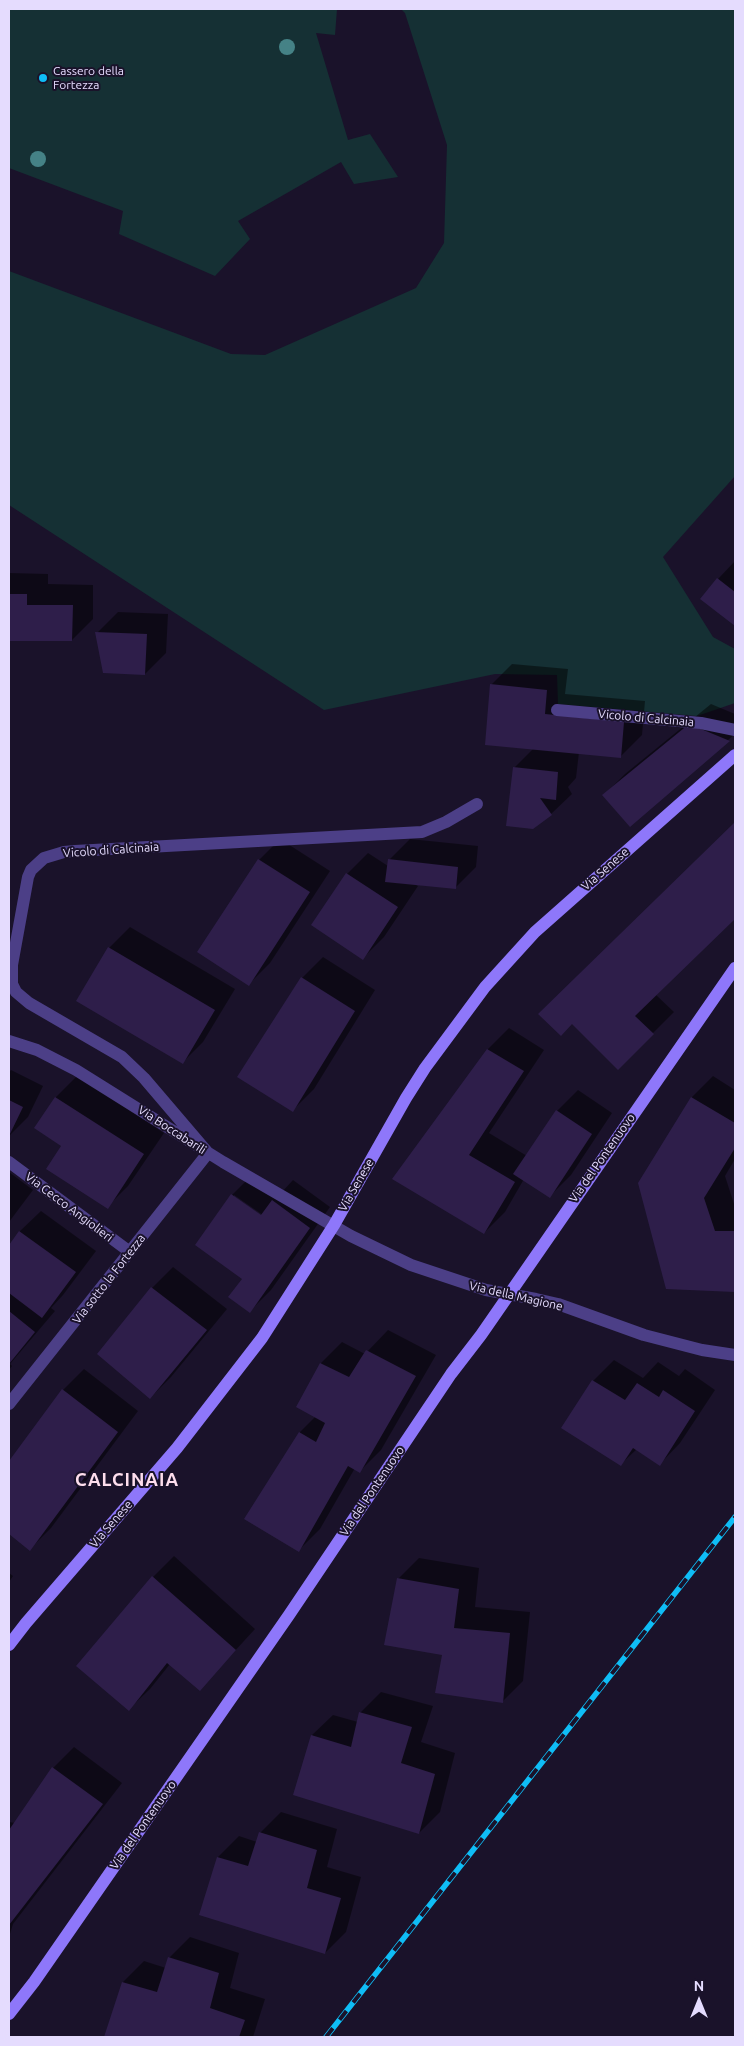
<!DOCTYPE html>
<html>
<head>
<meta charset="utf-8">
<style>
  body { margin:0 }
  #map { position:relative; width:744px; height:2046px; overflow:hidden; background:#1a122a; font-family:Ubuntu,sans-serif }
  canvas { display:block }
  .frame { position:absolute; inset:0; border:10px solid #e5dcfe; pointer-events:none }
  .north { position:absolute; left:674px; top:1976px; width:50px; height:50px; -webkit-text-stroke:4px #1a122a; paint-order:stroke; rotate:0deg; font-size:14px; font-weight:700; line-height:20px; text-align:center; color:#e5dcfe }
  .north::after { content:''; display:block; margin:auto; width:18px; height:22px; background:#e5dcfe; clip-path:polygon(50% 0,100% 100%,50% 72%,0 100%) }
</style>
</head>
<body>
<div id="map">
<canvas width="744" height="2046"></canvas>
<div class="frame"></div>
<div class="north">N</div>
</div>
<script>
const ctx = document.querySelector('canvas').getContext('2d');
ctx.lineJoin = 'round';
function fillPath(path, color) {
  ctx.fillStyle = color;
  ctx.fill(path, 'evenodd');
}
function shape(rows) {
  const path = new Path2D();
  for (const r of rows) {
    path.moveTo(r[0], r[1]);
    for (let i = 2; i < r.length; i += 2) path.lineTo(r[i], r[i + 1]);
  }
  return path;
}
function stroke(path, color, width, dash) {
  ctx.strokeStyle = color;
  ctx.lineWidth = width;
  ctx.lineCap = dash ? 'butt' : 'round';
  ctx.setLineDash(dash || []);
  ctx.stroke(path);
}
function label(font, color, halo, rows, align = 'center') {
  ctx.font = font + ' Ubuntu,sans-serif';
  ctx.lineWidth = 4;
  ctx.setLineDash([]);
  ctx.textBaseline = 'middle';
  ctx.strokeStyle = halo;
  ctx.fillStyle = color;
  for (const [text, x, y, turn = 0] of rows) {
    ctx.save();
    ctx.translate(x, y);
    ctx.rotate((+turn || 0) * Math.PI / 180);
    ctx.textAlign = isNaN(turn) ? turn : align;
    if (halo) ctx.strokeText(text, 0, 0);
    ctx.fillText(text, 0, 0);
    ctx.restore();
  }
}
fillPath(shape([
  [9,9,337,9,335,35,316,33,348,140,370,134,398,177,354,184,341,162,238,221,250,239,215,276,119,234,123,211,9,168],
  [401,9,735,9,735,476,663,557,713,637,735,649,735,703,697,716,558,704,557,675,495,674,324,710,9,505,9,271,231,354,265,355,416,288,444,243,447,145,405,13]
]), '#153034');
fillPath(shape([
  [735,561,735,624,718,579],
  [9,573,48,574,48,584,93,585,93,619,72,640,9,640],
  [118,612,168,614,166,653,145,674,97,633],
  [512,664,568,669,565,694,645,701,642,735,621,756,579,752,576,778,568,787,572,794,551,814,514,768,534,748,491,685],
  [711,704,735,714,735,734,630,825,604,795,625,774],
  [735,823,735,917,655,994,674,1012,618,1068,561,993],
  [280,839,330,871,270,963,249,984,199,952,259,860],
  [410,839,478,846,476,867,455,888,414,883,418,886,384,937,363,958,347,874,368,853,388,866,389,860],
  [130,927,235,989,203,1042,182,1063,78,1001,109,948],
  [323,957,375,990,314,1089,293,1110,302,978],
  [509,1028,544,1050,489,1133,527,1156,557,1111,578,1090,612,1113,571,1175,550,1196,524,1179,505,1212,484,1233,394,1179,488,1049],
  [11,1070,43,1086,28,1117,9,1136,9,1072],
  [77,1076,164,1133,128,1186,107,1207,63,1146,36,1128,56,1097],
  [713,1076,735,1090,735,1159,725,1176,735,1207,735,1291,667,1288,639,1183,692,1097],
  [9,1172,33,1190,9,1222],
  [253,1174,281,1193,293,1180,330,1207,271,1290,250,1311,232,1195],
  [234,1195,267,1218,265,1220,234,1198],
  [41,1211,96,1251,63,1295,51,1308,55,1311,10,1364,12,1366,9,1370,9,1247,20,1231],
  [173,1267,227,1309,171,1377,150,1398,152,1288],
  [388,1330,436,1355,381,1450,360,1471,355,1468,320,1529,299,1550,246,1519,300,1432,316,1416,298,1407,321,1363,342,1342,365,1354],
  [614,1360,643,1378,658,1362,679,1376,685,1369,715,1390,680,1443,660,1464,637,1449,621,1464,593,1381],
  [84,1369,138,1411,51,1528,30,1549,9,1533,9,1463,63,1390],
  [174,1556,255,1629,200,1689,170,1664,150,1689,129,1709,153,1577],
  [419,1558,479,1568,475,1607,530,1612,523,1681,502,1702,398,1579],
  [9,1573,13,1576,9,1582],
  [381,1692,433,1706,421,1742,455,1753,440,1812,419,1833,312,1735,333,1715,358,1722,360,1713],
  [74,1747,122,1783,13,1924,9,1937,9,1822,15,1823,53,1768],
  [281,1812,337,1829,327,1867,361,1877,346,1932,325,1953,201,1914,218,1857,239,1836,257,1842,260,1833],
  [190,1937,239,1953,230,1988,265,1999,253,2037,105,2037,123,1982,144,1961,166,1968,169,1958]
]), '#0007');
fillPath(shape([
  [717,578,735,592,735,626,700,599],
  [9,594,27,594,27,605,73,605,72,641,9,641],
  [95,632,147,634,145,675,103,673],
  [490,684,547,690,545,714,624,722,621,758,485,745],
  [689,724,730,741,630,827,602,795],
  [513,767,558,772,556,800,540,798,552,815,533,829,506,826],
  [735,822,735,919,635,1016,654,1034,618,1070,572,1024,561,1036,538,1014],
  [258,859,310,892,249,986,197,952],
  [388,859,458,867,456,889,385,882],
  [346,873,398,907,363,960,311,925],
  [108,947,215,1010,183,1064,76,1001],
  [301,977,355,1011,293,1112,237,1077],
  [487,1049,524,1071,469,1155,515,1182,484,1234,392,1179],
  [55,1097,144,1154,108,1209,46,1169,61,1146,34,1128],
  [691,1097,735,1123,735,1148,704,1198,715,1231,735,1231,735,1292,666,1289,638,1183],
  [9,1100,23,1107,9,1136],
  [556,1110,592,1134,550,1198,513,1174],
  [231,1194,261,1215,272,1200,310,1228,250,1313,228,1297,242,1279,195,1245],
  [19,1231,76,1272,42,1318,9,1293,9,1245],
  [151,1287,207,1330,150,1399,97,1354],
  [9,1311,35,1332,9,1364],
  [366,1350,416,1376,360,1473,348,1466,299,1552,244,1519,299,1432,316,1442,325,1423,296,1407,320,1363,349,1377],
  [592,1380,625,1400,637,1383,659,1397,663,1390,695,1411,660,1466,633,1448,621,1466,561,1428],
  [62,1389,118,1432,30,1551,9,1534,9,1461],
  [152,1576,236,1650,200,1691,167,1663,129,1711,76,1666],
  [397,1578,459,1589,454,1628,510,1633,503,1703,435,1693,442,1655,384,1645],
  [359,1712,412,1727,401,1763,435,1774,419,1834,293,1795,311,1735,351,1747],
  [52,1767,103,1804,9,1925,9,1830],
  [259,1832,317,1850,307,1888,341,1898,325,1954,199,1915,217,1857,248,1866],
  [168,1957,219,1973,210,2008,245,2020,239,2037,104,2037,122,1982,157,1992]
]), '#2e1e4a');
stroke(shape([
  [557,710,701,723,735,730],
  [9,1041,37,1050,76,1070,223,1162,351,1236,411,1265,486,1290,536,1299,558,1304,644,1335,702,1350,735,1355],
  [9,1162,130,1252],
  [9,1404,208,1153,144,1078,122,1057,29,1003,16,992,12,984,12,965,28,877,31,870,44,858,64,852,75,851,422,832,446,822,477,804]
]), '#4c3f87', 12);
stroke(shape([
  [9,1645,26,1623,177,1448,262,1338,334,1225,406,1098,425,1068,485,987,535,932,735,755],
  [9,2014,34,1982,289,1615,451,1374,481,1335,735,968]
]), '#8e77fa', 12);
const rail = shape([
  [326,2037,735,1517]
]);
stroke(rail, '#0fbdf6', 5.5);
stroke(rail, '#1a122a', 4, [11]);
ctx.fillStyle = '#458286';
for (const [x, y] of [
  [287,47],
  [38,159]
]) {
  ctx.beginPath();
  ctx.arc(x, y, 8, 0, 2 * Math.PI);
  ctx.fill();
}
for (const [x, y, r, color] of [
  [43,78,5,"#0fbdf6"]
]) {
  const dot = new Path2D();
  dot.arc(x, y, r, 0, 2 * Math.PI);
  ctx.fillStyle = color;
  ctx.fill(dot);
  stroke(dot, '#1a122a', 2);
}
label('12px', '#e5dcfe', '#1a122a', [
  ["Cassero della",53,71],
  ["Fortezza",53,85]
], 'left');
label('12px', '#e5dcfe', '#1a122a', [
  ["Vicolo di Calcinaia",646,718,5],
  ["Vicolo di Calcinaia",111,850,-4],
  ["Via Senese",605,869,-41],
  ["Via Boccabarili",172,1130,33],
  ["Via del Pontenuovo",602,1158,-55],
  ["Via Senese",356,1185,-60],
  ["Via Cecco Angiolieri",69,1207,37],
  ["Via sotto la Fortezza",109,1279,-52],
  ["Via della Magione",516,1296,13],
  ["Via del Pontenuovo",372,1491,-56],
  ["Via Senese",111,1524,-49],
  ["Via del Pontenuovo",143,1825,-55]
]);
ctx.letterSpacing = '1px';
label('bold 18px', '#fedeed', '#1a122a', [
  ["CALCINAIA",127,1480]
]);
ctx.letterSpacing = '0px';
</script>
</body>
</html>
